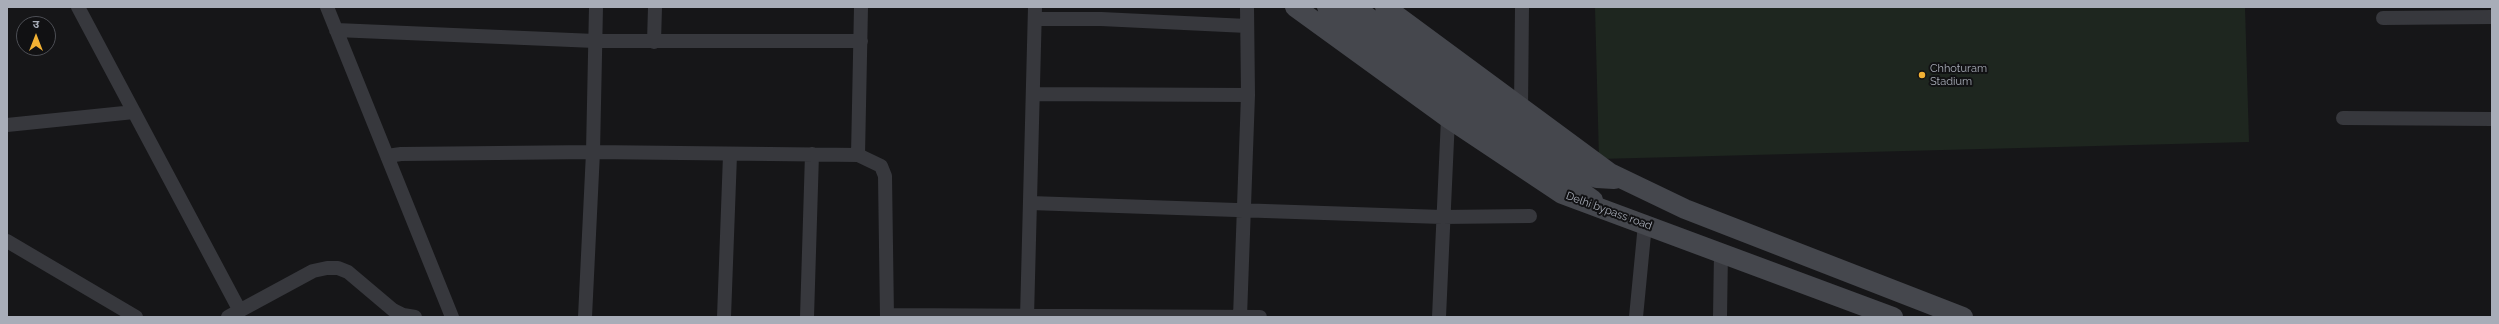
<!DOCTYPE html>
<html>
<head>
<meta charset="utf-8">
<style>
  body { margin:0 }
  #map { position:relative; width:2499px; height:324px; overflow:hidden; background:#161618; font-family:Raleway,"Noto Sans Devanagari",sans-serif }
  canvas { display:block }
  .frame { position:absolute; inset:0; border:8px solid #a8adb8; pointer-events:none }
  .north { position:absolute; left:16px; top:16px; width:40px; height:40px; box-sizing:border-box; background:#111113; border:1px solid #4d4f55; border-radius:50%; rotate:0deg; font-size:11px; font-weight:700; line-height:16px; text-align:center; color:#a8adb8 }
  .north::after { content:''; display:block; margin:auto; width:14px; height:18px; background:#f2b134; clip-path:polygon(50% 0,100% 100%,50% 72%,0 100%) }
</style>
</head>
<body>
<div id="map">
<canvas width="2499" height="324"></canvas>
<div class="frame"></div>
<div class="north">उ</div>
</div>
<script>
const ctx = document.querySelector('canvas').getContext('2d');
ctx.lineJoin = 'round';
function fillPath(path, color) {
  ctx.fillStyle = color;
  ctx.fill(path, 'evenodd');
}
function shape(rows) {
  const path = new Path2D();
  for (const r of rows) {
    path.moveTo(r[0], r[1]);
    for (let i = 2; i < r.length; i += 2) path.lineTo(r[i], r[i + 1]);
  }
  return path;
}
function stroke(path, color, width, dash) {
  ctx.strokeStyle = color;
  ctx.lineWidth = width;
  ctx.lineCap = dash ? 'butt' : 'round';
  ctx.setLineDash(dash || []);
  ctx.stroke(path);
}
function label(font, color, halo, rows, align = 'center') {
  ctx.font = font + ' Raleway,sans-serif';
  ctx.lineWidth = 4;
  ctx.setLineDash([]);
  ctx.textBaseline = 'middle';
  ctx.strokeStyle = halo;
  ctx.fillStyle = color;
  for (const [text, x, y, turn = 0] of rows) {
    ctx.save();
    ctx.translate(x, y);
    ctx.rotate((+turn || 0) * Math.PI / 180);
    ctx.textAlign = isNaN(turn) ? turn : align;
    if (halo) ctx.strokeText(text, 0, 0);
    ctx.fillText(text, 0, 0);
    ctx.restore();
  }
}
fillPath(shape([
  [1595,7,2245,7,2249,142,1599,159]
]), '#1e261f');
stroke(shape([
  [78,7,240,311],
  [327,7,452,317],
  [2383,18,2492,17],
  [1035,19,1101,19,1247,26],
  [336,30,595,41,861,41],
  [654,42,655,7],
  [1033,94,1248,95],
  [1521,108,1522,7],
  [2343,118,2492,119],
  [7,125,134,112],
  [858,155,861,7],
  [387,156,401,154,593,152,858,155,881,166,885,176,887,317],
  [1030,203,1442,217,1530,216],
  [7,241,136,317],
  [887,315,1260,317],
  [228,317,313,271,327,268,338,268,348,272,393,310,403,315,415,317],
  [585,317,593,152,596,7],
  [724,317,730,155],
  [807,317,812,154],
  [1027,317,1035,7],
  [1240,317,1248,95,1247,7],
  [1439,317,1448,118],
  [1636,317,1645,224],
  [1720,317,1721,252]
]), '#37383d', 14);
stroke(shape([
  [1295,7,1448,118,1562,194,1893,317],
  [1327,7,1593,200],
  [1354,7,1560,157,1583,172,1597,178,1614,179],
  [1385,7,1610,173,1685,209,1963,317]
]), '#45474d', 20);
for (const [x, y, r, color] of [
  [1922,75,4,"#f2b134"]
]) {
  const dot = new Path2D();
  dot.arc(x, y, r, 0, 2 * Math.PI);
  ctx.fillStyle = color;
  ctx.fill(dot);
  stroke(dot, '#111113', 1.5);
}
label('11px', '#a8adb8', '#111113', [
  ["Chhoturam",1930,69],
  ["Stadium",1930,82]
], 'left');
label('11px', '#a8adb8', '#111113', [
  ["Delhi bypass road",1609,211,20]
]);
</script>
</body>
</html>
